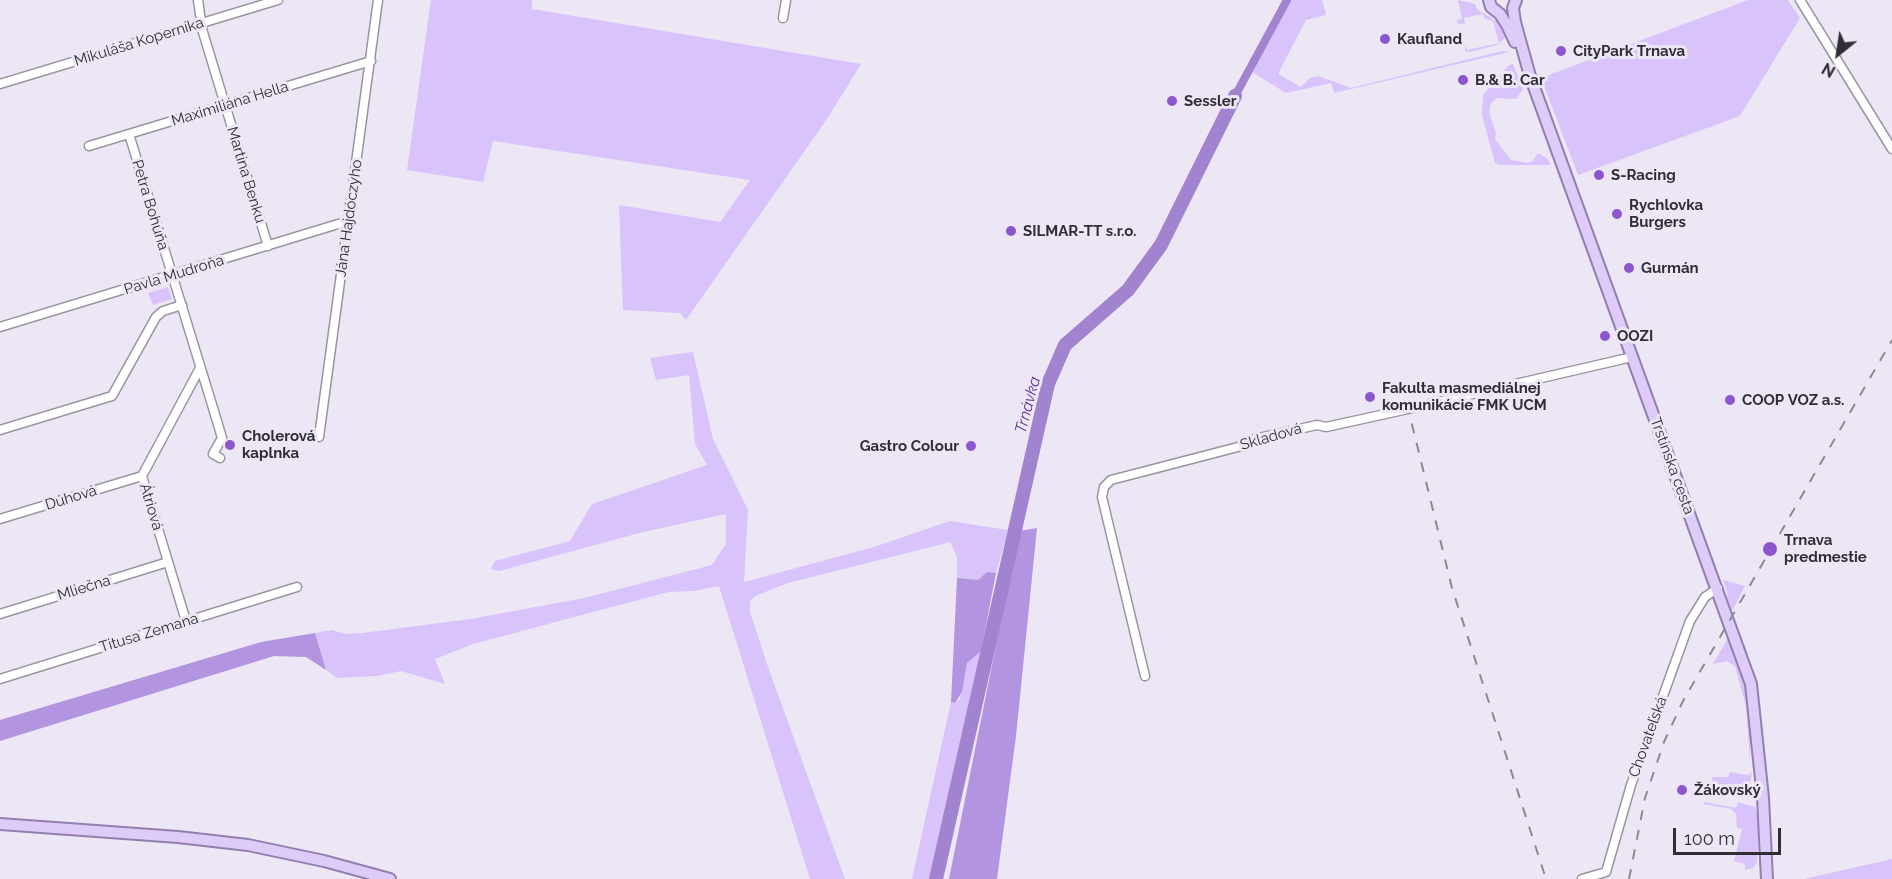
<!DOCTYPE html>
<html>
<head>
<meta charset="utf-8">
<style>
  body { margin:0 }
  #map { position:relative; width:1892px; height:879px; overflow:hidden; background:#ece6f5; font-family:Raleway,sans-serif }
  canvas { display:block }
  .north { position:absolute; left:1808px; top:24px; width:60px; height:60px; -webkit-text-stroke:4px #ece6f5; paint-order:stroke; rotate:210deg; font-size:16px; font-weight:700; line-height:24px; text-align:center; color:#302e34 }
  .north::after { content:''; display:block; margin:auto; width:21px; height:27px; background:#302e34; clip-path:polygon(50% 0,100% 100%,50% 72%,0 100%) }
  .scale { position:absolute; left:1673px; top:828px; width:108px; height:27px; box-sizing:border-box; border:3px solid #302e34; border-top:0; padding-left:8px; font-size:18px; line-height:21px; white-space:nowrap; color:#302e34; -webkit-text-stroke:4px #ece6f5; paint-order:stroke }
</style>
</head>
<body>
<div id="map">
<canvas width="1892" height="879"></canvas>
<div class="north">N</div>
<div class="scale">100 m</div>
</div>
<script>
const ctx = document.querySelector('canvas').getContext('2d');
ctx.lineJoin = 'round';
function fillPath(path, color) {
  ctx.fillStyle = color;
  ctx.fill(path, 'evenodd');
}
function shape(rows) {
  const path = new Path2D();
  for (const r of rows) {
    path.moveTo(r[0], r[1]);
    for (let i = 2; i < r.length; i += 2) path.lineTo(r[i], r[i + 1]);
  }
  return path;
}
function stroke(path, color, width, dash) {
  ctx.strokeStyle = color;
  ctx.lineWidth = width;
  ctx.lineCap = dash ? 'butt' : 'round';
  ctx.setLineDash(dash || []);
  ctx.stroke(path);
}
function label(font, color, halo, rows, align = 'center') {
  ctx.font = font + ' Raleway,sans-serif';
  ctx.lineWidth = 6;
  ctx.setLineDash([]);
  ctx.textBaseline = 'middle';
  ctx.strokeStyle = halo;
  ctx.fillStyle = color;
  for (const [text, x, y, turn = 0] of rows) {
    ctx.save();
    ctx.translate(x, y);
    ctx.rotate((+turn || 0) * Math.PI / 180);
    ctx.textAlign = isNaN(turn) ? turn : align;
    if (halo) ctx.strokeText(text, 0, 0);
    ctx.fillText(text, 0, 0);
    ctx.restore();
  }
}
fillPath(shape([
  [431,0,532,0,532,9,861,64,827,119,686,320,680,313,623,310,619,205,720,222,750,180,493,141,483,182,407,170],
  [1289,0,1322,0,1326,15,1306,20,1278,74,1301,87,1310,78,1318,76,1351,88,1502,51,1509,52,1334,93,1331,83,1286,93,1252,72],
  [1458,0,1475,4,1477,9,1499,23,1505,37,1503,40,1497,45,1470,52,1465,51,1465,45,1467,50,1499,43,1493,21,1485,19,1483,14,1464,18,1465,24,1458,24,1457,20,1462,19],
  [1748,0,1788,0,1800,18,1740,116,1578,175,1541,78],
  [1513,64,1523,89,1516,99,1497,98,1491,103,1489,112,1496,133,1495,139,1511,160,1528,163,1533,161,1538,153,1548,159,1551,165,1500,165,1495,163,1482,115,1483,95,1509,65],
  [168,287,172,299,153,305,148,293],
  [693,352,713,439,748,510,744,582,874,547,950,521,1008,530,996,573,987,573,978,580,957,578,957,557,950,542,788,583,755,596,750,601,750,612,768,667,845,879,810,879,719,586,693,591,668,592,473,644,435,659,445,684,401,671,377,676,337,678,326,670,315,633,332,630,345,634,362,633,471,619,584,598,712,565,726,544,726,514,643,532,499,571,491,569,495,561,570,541,592,504,707,465,695,444,689,375,656,380,650,358],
  [1709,551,1726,596,1728,595,1723,580,1745,586,1732,611,1709,553],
  [1730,635,1745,679,1751,712,1750,761,1746,706,1735,666,1727,661,1713,664],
  [981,651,930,879,912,879,951,702,955,703,960,699,967,663],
  [1730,772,1748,775,1752,772,1749,791,1739,795,1713,790,1712,777,1728,777],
  [1704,802,1736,808,1738,802,1755,807,1759,823,1757,862,1753,868,1745,870,1745,864,1734,861,1742,829,1737,828,1736,814,1731,809,1704,804],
  [1892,859,1892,879,1804,879]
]), '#d8c3fb');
fillPath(shape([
  [1037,528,1016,736,997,879,949,879,1019,531],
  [987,572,996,573,981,651,967,663,962,692,955,703,951,702,957,578,978,580],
  [315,633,326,670,306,657,274,656,0,741,0,720,261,642]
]), '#b394e1');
stroke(shape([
  [1235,96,1287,0]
]), '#a283cf', 8);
stroke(shape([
  [936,879,1048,384,1065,345,1128,290,1161,245,1235,96]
]), '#a283cf', 14);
const minor = shape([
  [198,0,202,29,268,246],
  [1800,0,1892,149],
  [783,18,786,0],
  [0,84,278,0],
  [129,134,217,421,222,438,213,454,220,458],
  [89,146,371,61],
  [0,327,348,221],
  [0,430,112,396,156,317,163,311,182,305],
  [319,437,378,0],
  [0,519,142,476],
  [0,614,168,562],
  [186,621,142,476,200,368],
  [1145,676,1102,497,1104,487,1111,480,1238,447,1254,439,1317,425,1326,427,1399,411,1632,357],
  [0,679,297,587],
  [1582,879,1606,872,1631,785,1690,621,1705,597,1718,588]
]);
const major = shape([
  [1489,0,1491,7,1500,14,1507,25,1515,42],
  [1516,0,1513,8,1515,22,1530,76,1751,684,1763,798,1767,879],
  [0,824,178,837,248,845,324,861,390,879]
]);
stroke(minor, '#9994a2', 11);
stroke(major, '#927faf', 14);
stroke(minor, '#fff', 8);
stroke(major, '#ddccf7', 10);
stroke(shape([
  [1407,404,1452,588,1546,879],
  [1629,879,1645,798,1664,742,1683,701,1892,340]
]), '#8d8994', 2, [10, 10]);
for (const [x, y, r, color] of [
  [1385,39,6,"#8d56ce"],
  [1561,51,6,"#8d56ce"],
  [1463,80,6,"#8d56ce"],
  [1172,101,6,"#8d56ce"],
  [1599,175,6,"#8d56ce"],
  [1617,214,6,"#8d56ce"],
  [1011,231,6,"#8d56ce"],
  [1629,268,6,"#8d56ce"],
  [1605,336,6,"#8d56ce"],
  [1370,397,6,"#8d56ce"],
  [1730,400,6,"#8d56ce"],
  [230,445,6,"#8d56ce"],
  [971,446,6,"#8d56ce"],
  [1770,549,8,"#8d56ce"],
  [1682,790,6,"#8d56ce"]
]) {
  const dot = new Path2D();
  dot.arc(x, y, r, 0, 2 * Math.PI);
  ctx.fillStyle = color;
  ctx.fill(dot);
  stroke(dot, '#ece6f5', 2);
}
label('bold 15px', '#302e34', '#ece6f5', [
  ["Kaufland",1397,39],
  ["CityPark Trnava",1573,51],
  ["B.& B. Car",1475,80],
  ["Sessler",1184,101],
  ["S-Racing",1611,175],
  ["Rychlovka",1629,205],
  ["Burgers",1629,222],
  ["SILMAR-TT s.r.o.",1023,231],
  ["Gurmán",1641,268],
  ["OOZI",1617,336],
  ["Fakulta masmediálnej",1382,388],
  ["komunikácie FMK UCM",1382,405],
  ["COOP VOZ a.s.",1742,400],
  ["Cholerová",242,436],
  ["kaplnka",242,453],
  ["Gastro Colour",959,446,"right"],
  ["Trnava",1784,540],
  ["predmestie",1784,557],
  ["Žákovský",1694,790]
], 'left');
label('15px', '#302e34', '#ece6f5', [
  ["Mikuláša Koperníka",139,42,-17],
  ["Maximiliána Hella",230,104,-17],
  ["Martina Benku",246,175,73],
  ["Petra Bohúňa",150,205,73],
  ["Jána Hajdóczyho",349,218,-82],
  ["Pavla Mudroňa",174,275,-17],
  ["Skladová",1271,437,-16],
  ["Trstínska cesta",1672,466,70],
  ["Dúhová",71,498,-17],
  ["Átriová",151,507,73],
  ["Mliečna",84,588,-17],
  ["Titusa Zemana",149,633,-17],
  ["Chovateľská",1648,737,-70]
]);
label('italic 16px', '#603690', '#ece6f5', [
  ["Trnávka",1028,405,-75]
]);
</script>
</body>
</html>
